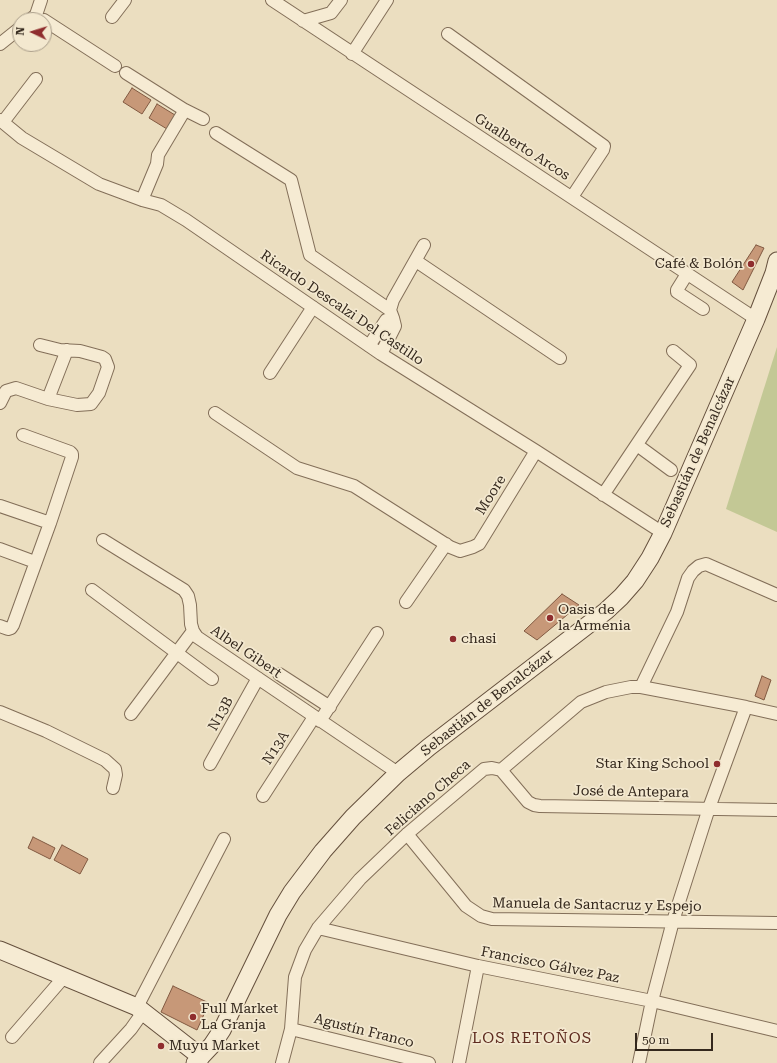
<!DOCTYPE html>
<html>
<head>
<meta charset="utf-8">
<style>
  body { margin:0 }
  #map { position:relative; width:777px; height:1063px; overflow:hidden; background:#ebdec0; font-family:"Roboto Serif",serif }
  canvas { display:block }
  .north { position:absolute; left:12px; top:12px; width:40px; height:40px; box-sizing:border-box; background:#f3e8cf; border:1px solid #a79b88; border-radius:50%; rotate:274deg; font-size:11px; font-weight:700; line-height:16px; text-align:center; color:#34281d }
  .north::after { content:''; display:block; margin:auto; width:14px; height:18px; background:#8f2d2e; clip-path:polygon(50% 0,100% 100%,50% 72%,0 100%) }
  .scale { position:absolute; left:635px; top:1033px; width:78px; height:18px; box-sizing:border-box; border:2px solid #34281d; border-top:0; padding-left:5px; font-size:12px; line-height:14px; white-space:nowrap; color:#34281d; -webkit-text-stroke:3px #f3e8cf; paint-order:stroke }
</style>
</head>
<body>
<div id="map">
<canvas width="777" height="1063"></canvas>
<div class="north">N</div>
<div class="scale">50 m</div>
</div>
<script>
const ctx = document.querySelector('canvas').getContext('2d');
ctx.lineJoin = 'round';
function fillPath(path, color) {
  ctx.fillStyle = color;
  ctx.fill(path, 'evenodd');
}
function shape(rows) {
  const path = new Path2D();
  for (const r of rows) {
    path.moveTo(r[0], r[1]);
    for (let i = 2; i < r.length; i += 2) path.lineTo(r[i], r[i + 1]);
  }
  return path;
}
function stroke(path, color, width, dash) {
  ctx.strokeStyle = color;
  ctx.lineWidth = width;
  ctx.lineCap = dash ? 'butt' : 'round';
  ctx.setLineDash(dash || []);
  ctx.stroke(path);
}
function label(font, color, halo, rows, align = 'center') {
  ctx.font = font + ' "Roboto Serif",serif';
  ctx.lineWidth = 3.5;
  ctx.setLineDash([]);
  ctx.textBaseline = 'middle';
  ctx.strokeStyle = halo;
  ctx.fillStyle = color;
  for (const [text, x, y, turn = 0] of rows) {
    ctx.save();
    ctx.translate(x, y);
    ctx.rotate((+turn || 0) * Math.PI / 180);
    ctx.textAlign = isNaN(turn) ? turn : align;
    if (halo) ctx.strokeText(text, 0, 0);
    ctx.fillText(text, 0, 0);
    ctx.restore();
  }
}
fillPath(shape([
  [777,347,777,532,726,509]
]), '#c3c895');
const building = shape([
  [132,88,151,100,142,114,123,102,132,88],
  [157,104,175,115,167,129,149,118,157,104],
  [756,245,764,248,743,290,732,282,756,245],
  [562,594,579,605,537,640,524,631,562,594],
  [762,676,771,680,764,700,755,696,762,676],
  [33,837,55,848,50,859,28,848,33,837],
  [62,845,88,859,80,874,54,860,62,845],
  [173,986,209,1003,197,1030,161,1012,173,986]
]);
fillPath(building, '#c79878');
stroke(building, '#815941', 1);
const street = shape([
  [272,0,756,319],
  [112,17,125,0],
  [30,20,36,15,41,0],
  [44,20,115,66],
  [303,21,331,13,341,0],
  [448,34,604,146,603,150,572,197],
  [0,44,20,28],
  [352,54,387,0],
  [126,73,183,109,183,113,158,155,157,164,142,200],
  [183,109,203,119],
  [0,120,22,138,99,184,142,200,161,205,186,220,381,354,536,451,663,533],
  [3,122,36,79],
  [216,133,291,180,310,255,390,310],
  [416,261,560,358],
  [687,274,677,290,677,292,703,309],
  [369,346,386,320,393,318],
  [381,354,395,326,393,318,390,310,393,300,424,245],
  [270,373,313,307],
  [48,399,67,350],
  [0,403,6,391,16,388,48,399,77,405,91,404,99,393,108,367,105,359,102,357,80,351,60,350,40,345],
  [215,413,297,468,354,486,450,547,460,551,473,547,479,544,536,451],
  [637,445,671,470],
  [603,495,690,365,673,351],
  [0,506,50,523],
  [103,540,184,590,188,596,190,605,191,624,193,631,197,637,398,773],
  [0,549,35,562],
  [92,590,212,679],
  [406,602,446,544],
  [0,626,8,629,11,628,13,625,50,523,72,457,72,454,70,452,23,435],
  [279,674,330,707],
  [641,687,677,612,688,578,693,571,699,566,706,564,777,595],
  [0,712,46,731,105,760,115,769,116,775,113,788],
  [131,714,193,631],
  [320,721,377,633],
  [210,764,258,678],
  [501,770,528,802,534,805,540,806,777,810],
  [263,796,314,717],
  [407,834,466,906,481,916,492,919,777,923],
  [318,928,478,966,652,1001,777,1031],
  [137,1007,224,839],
  [291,1029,429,1063],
  [12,1037,64,977],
  [100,1063,131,1029,143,1012],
  [282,1063,291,1029,295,977,305,950,318,928,360,879,407,834,484,769,492,768,501,770,581,702,606,692,631,687,641,687,746,707,777,714],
  [459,1063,478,966],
  [639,1063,652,1001,673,921,709,808,746,707]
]);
const secondary = shape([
  [0,950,137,1007,201,1057],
  [195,1063,212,1045,222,1030,278,915,292,892,323,851,353,817,398,773,429,747,606,611,621,597,635,581,650,558,663,533,756,319,774,273,777,261]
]);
stroke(street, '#836f59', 14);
stroke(secondary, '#65503d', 19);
stroke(street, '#f6ebd3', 12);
stroke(secondary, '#f6ebd3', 17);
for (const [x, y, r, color] of [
  [751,264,4,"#8f2d2e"],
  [550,618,4,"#8f2d2e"],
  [453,639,4,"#8f2d2e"],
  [717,764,4,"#8f2d2e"],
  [193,1017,4,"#8f2d2e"],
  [161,1046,4,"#8f2d2e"]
]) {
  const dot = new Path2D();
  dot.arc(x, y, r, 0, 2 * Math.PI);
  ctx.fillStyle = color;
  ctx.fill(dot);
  stroke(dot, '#f3e8cf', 1.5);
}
label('14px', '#34281d', '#f3e8cf', [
  ["Gualberto Arcos",522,147,33],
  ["Ricardo Descalzi Del Castillo",342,308,34],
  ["Sebastián de Benalcázar",698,452,-66],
  ["Moore",491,495,-58],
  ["Albel Gibert",246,652,34],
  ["Sebastián de Benalcázar",487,703,-38],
  ["N13B",221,714,-61],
  ["N13A",276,748,-57],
  ["José de Antepara",631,792,1],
  ["Feliciano Checa",428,798,-41],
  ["Manuela de Santacruz y Espejo",597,905,1],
  ["Francisco Gálvez Paz",550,965,11],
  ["Agustín Franco",364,1031,14]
]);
label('14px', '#34281d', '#f3e8cf', [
  ["Café & Bolón",743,264,"right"],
  ["Oasis de",558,610],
  ["la Armenia",558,626],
  ["chasi",461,639],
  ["Star King School",709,764,"right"],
  ["Full Market",201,1009],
  ["La Granja",201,1025],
  ["Muyu Market",169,1046]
], 'left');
ctx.letterSpacing = '1px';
label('15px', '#5e2b1f', '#f3e8cf', [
  ["LOS RETOÑOS",532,1039]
]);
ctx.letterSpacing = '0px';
</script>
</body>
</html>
